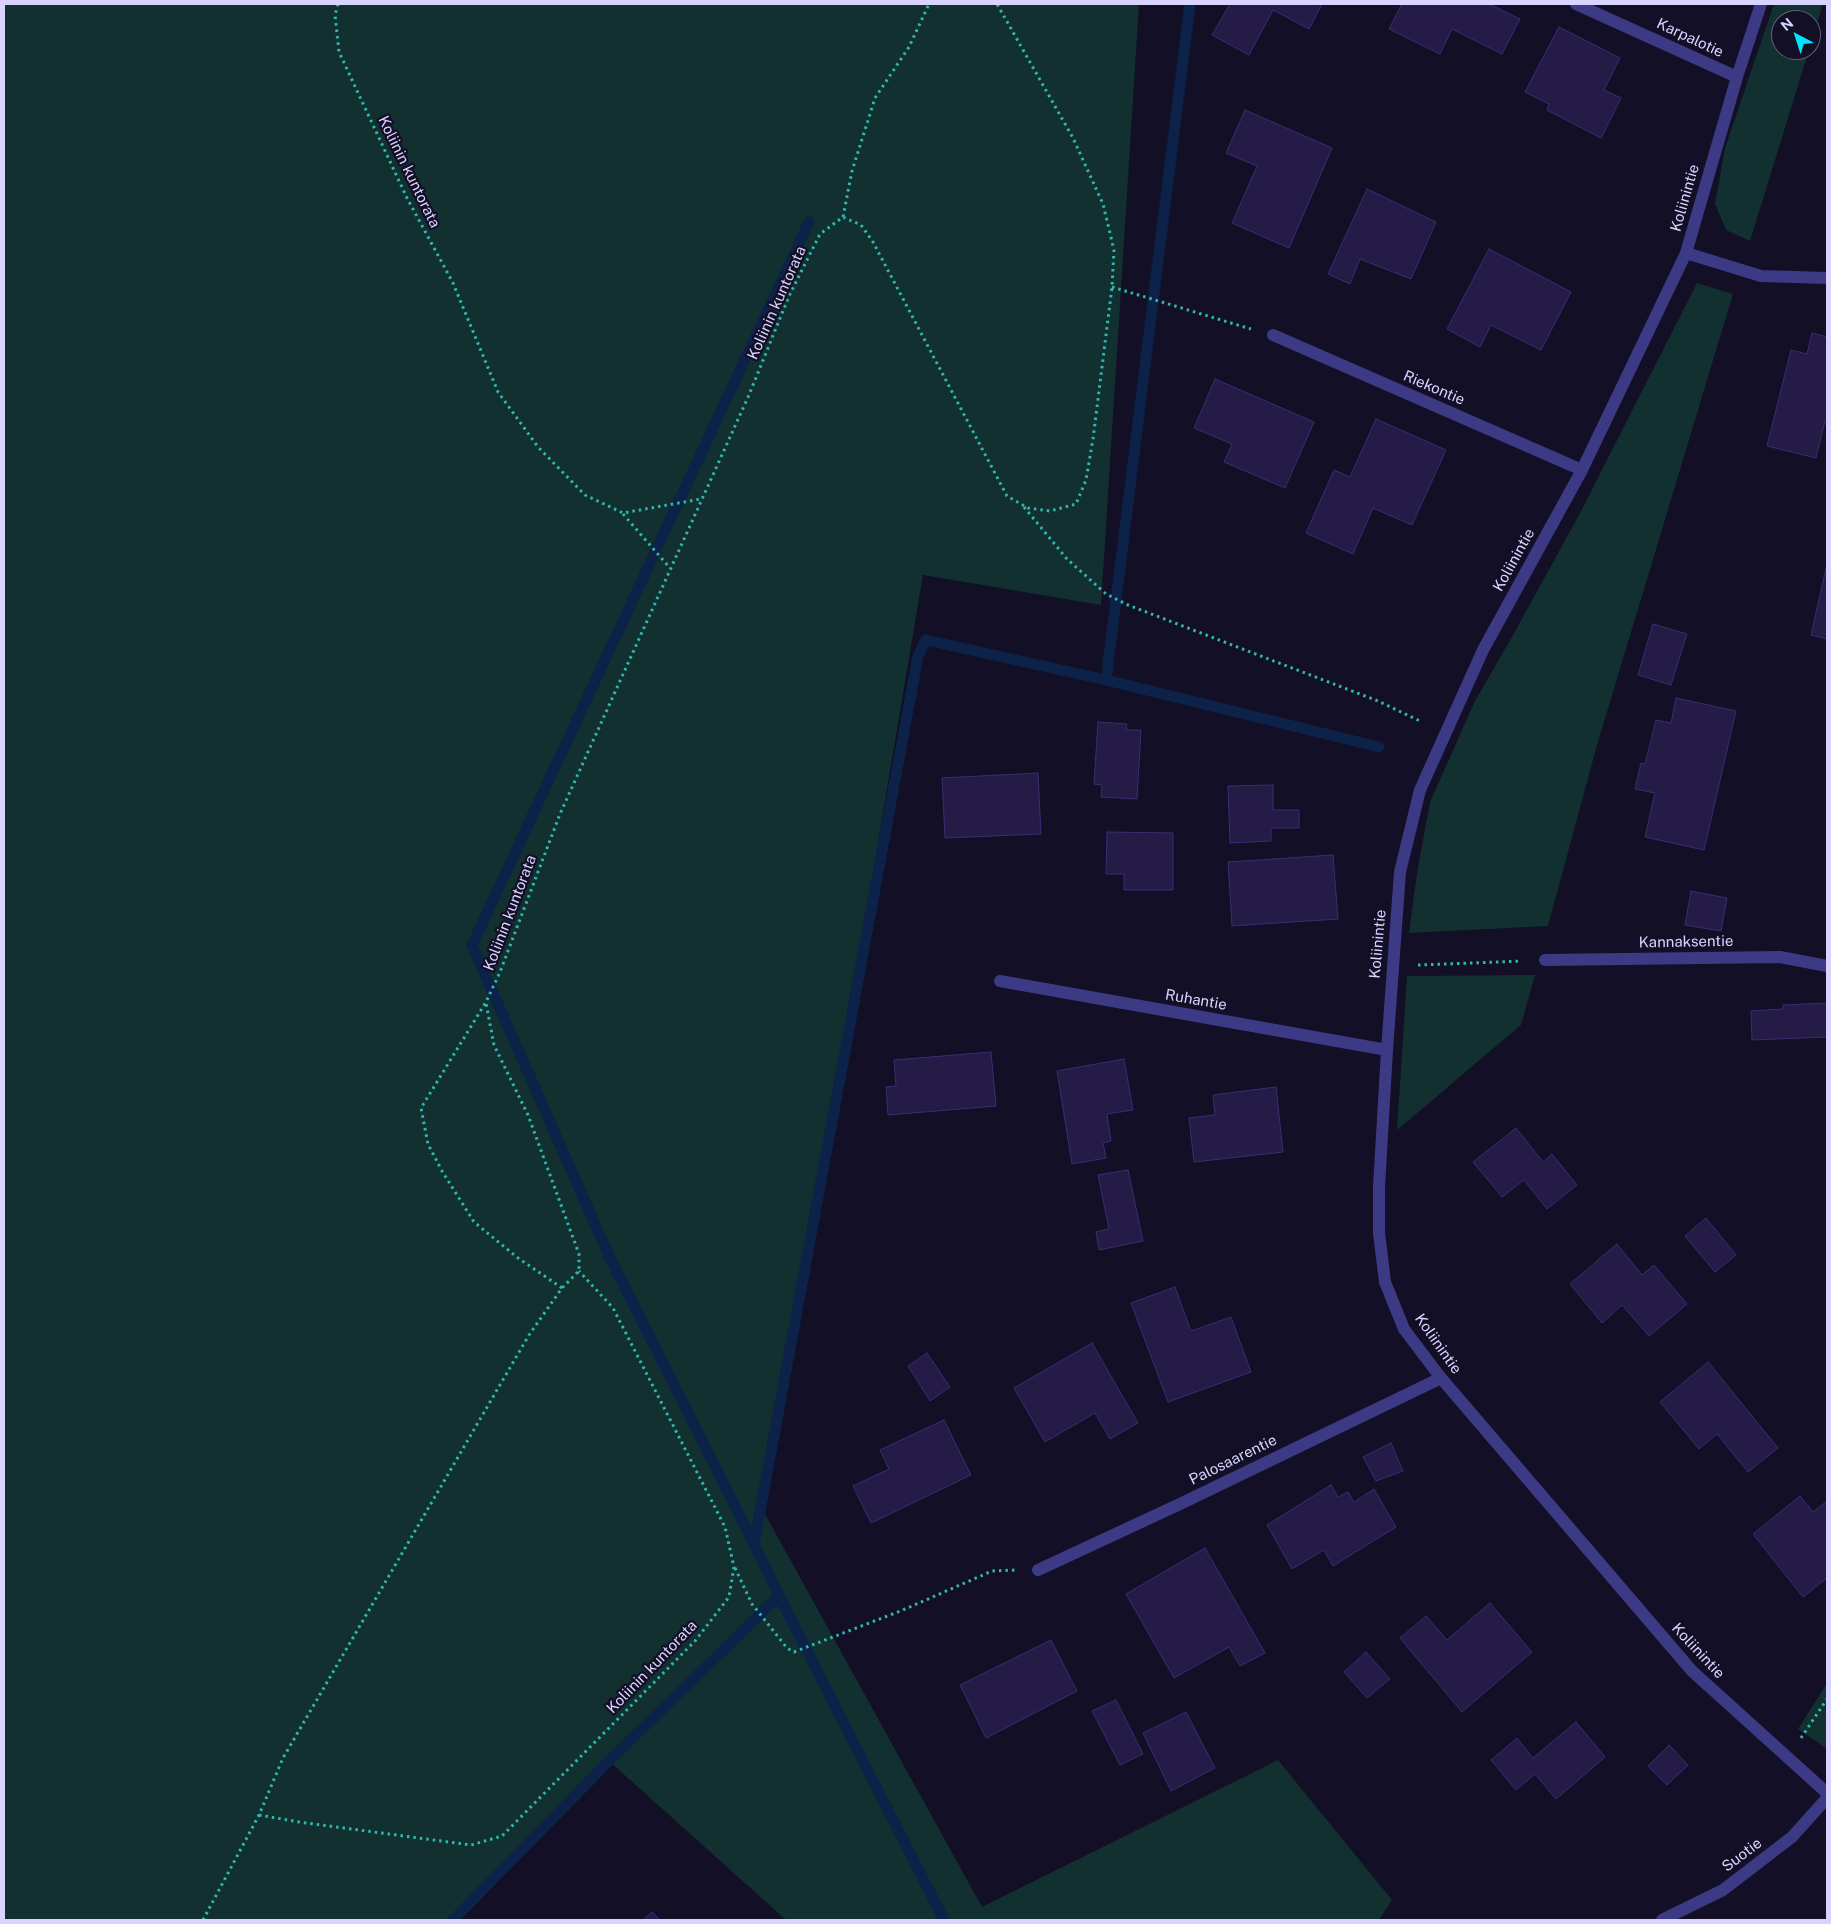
<!DOCTYPE html>
<html>
<head>
<meta charset="utf-8">
<style>
  body { margin:0 }
  #map { position:relative; width:1831px; height:1924px; overflow:hidden; background:#130f26; font-family:"Public Sans",sans-serif }
  canvas { display:block }
  .frame { position:absolute; inset:0; border:5px solid #d9d4ff; pointer-events:none }
  .north { position:absolute; left:1771px; top:10px; width:50px; height:50px; box-sizing:border-box; background:#130f26; border:1px solid #625e7d; border-radius:50%; rotate:320deg; font-size:14px; font-weight:700; line-height:20px; text-align:center; color:#d9d4ff }
  .north::after { content:''; display:block; margin:auto; width:18px; height:22px; background:#00e5ff; clip-path:polygon(50% 0,100% 100%,50% 72%,0 100%) }
</style>
</head>
<body>
<div id="map">
<canvas width="1831" height="1924"></canvas>
<div class="frame"></div>
<div class="north">N</div>
</div>
<script>
const ctx = document.querySelector('canvas').getContext('2d');
ctx.lineJoin = 'round';
function fillPath(path, color) {
  ctx.fillStyle = color;
  ctx.fill(path, 'evenodd');
}
function shape(rows) {
  const path = new Path2D();
  for (const r of rows) {
    path.moveTo(r[0], r[1]);
    for (let i = 2; i < r.length; i += 2) path.lineTo(r[i], r[i + 1]);
  }
  return path;
}
function stroke(path, color, width, dash) {
  ctx.strokeStyle = color;
  ctx.lineWidth = width;
  ctx.lineCap = dash ? 'butt' : 'round';
  ctx.setLineDash(dash || []);
  ctx.stroke(path);
}
function label(font, color, halo, rows, align = 'center') {
  ctx.font = font + ' "Public Sans",sans-serif';
  ctx.lineWidth = 4.5;
  ctx.setLineDash([]);
  ctx.textBaseline = 'middle';
  ctx.strokeStyle = halo;
  ctx.fillStyle = color;
  for (const [text, x, y, turn = 0] of rows) {
    ctx.save();
    ctx.translate(x, y);
    ctx.rotate((+turn || 0) * Math.PI / 180);
    ctx.textAlign = isNaN(turn) ? turn : align;
    if (halo) ctx.strokeText(text, 0, 0);
    ctx.fillText(text, 0, 0);
    ctx.restore();
  }
}
fillPath(shape([
  [4,4,1139,4,1101,605,923,575,765,1514,982,1907,1278,1760,1392,1900,1379,1920,786,1920,609,1761,453,1920,4,1920],
  [1774,4,1823,4,1811,44,1811,20,1781,20,1781,50,1809,50,1750,241,1726,230,1715,204,1725,148],
  [1697,283,1733,294,1597,745,1548,926,1409,933,1417,873,1430,802,1475,701,1513,635,1580,513],
  [1535,975,1521,1025,1397,1130,1407,976],
  [1827,1683,1827,1749,1798,1729]
]), '#12302f');
stroke(shape([
  [1106,680,1379,747],
  [754,1544,609,1256,472,945,809,222],
  [453,1920,609,1761,779,1596],
  [944,1920,779,1596,754,1544,918,656,926,640,1106,680,1190,4]
]), '#0c2248', 11);
const building = shape([
  [1230,4,1322,4,1309,29,1273,10,1249,55,1212,35,1230,4],
  [1402,4,1489,4,1520,19,1502,54,1452,29,1440,54,1389,29,1402,4],
  [1559,27,1620,58,1604,90,1621,98,1601,138,1547,110,1549,104,1525,92,1559,27],
  [1245,110,1332,148,1289,248,1232,223,1257,166,1226,153,1245,110],
  [1367,189,1436,222,1411,279,1360,259,1350,284,1328,274,1367,189],
  [1489,249,1571,292,1541,350,1491,325,1480,347,1447,329,1489,249],
  [1812,333,1827,337,1827,422,1825,421,1816,458,1767,446,1791,350,1807,354,1812,333],
  [1215,379,1314,422,1285,488,1224,462,1232,444,1194,428,1215,379],
  [1376,419,1446,450,1412,525,1373,508,1353,554,1306,533,1334,470,1350,477,1376,419],
  [1827,564,1827,639,1811,635,1827,564],
  [1653,624,1687,634,1671,685,1638,675,1653,624],
  [1676,698,1736,711,1704,850,1645,837,1655,793,1635,789,1641,763,1645,764,1656,720,1671,723,1676,698],
  [1098,722,1127,724,1126,730,1141,730,1137,799,1101,797,1102,785,1094,784,1098,722],
  [1038,773,1041,834,945,838,942,778,1038,773],
  [1273,785,1273,810,1299,810,1299,828,1271,828,1271,841,1230,843,1228,786,1273,785],
  [1107,832,1173,833,1173,890,1124,890,1124,874,1106,874,1107,832],
  [1333,855,1338,919,1232,926,1228,862,1333,855],
  [1691,891,1727,898,1721,931,1685,925,1691,891],
  [1827,1003,1827,1037,1752,1040,1751,1011,1783,1009,1783,1005,1827,1003],
  [991,1052,996,1106,888,1115,886,1087,896,1086,894,1060,991,1052],
  [1124,1059,1133,1110,1107,1114,1111,1141,1103,1143,1106,1158,1072,1164,1057,1071,1124,1059],
  [1276,1087,1283,1152,1194,1162,1189,1118,1215,1115,1213,1095,1276,1087],
  [1516,1128,1543,1162,1552,1154,1577,1185,1547,1209,1524,1180,1502,1197,1473,1162,1516,1128],
  [1128,1170,1143,1241,1099,1250,1096,1232,1109,1229,1098,1175,1128,1170],
  [1706,1218,1736,1255,1715,1272,1685,1236,1706,1218],
  [1617,1244,1642,1275,1654,1265,1687,1304,1649,1336,1622,1305,1602,1323,1570,1284,1617,1244],
  [1175,1287,1191,1331,1231,1317,1251,1372,1168,1402,1131,1303,1175,1287],
  [1092,1343,1138,1423,1110,1439,1095,1413,1045,1442,1014,1388,1092,1343],
  [927,1353,950,1387,930,1401,908,1366,927,1353],
  [1708,1362,1778,1448,1748,1472,1717,1434,1699,1449,1660,1402,1708,1362],
  [944,1420,971,1475,871,1523,853,1486,889,1469,880,1450,944,1420],
  [1391,1443,1403,1471,1376,1481,1363,1457,1391,1443],
  [1331,1485,1338,1497,1348,1492,1354,1502,1374,1489,1396,1527,1333,1566,1324,1550,1292,1569,1267,1525,1331,1485],
  [1800,1496,1813,1512,1827,1501,1827,1578,1803,1597,1753,1534,1800,1496],
  [1205,1548,1265,1653,1240,1666,1229,1647,1174,1678,1126,1594,1205,1548],
  [1490,1603,1532,1652,1462,1712,1400,1638,1426,1616,1447,1640,1490,1603],
  [1051,1640,1077,1691,986,1738,960,1685,1051,1640],
  [1366,1652,1390,1679,1367,1698,1344,1672,1366,1652],
  [1116,1700,1143,1754,1120,1765,1092,1711,1116,1700],
  [1186,1712,1215,1768,1171,1791,1143,1733,1186,1712],
  [1576,1722,1605,1757,1556,1799,1535,1774,1516,1790,1491,1760,1517,1738,1533,1758,1576,1722],
  [1669,1745,1688,1765,1667,1785,1648,1766,1669,1745],
  [652,1912,660,1920,643,1920,652,1912]
]);
fillPath(building, '#241b47');
stroke(building, '#3b2d73', 1);
stroke(shape([
  [338,4,335,15,339,52,407,198,453,283,498,392,538,447,585,495,623,513,701,499],
  [843,217,852,171,875,98,909,47,929,4],
  [1112,287,1251,329],
  [1024,507,1067,559,1106,594,1128,605,1378,701,1422,722],
  [623,514,670,568],
  [1418,965,1522,961],
  [562,1288,518,1258,474,1222,442,1171,428,1144,421,1108,486,1002,500,972,560,814,749,395,789,296,820,234,843,217,861,225,873,242,1007,496,1028,508,1050,511,1076,504,1086,480,1093,439,1112,287,1114,250,1103,204,1073,138,997,4],
  [735,1568,752,1604,787,1648,794,1652,903,1610,992,1571,1015,1570],
  [1801,1738,1827,1699],
  [259,1815,299,1822,471,1845,502,1836,695,1641,729,1597,734,1567,725,1527,613,1308,579,1271],
  [203,1920,259,1815,283,1758,529,1335,562,1288,579,1271,579,1254,528,1115,494,1045,486,1003]
]), '#2fb8b0', 3, [2.5, 4]);
stroke(shape([
  [1576,4,1737,77],
  [1761,4,1737,77,1686,253,1582,470,1483,650,1420,790,1400,872,1387,1050,1379,1187,1379,1233,1385,1282,1404,1329,1441,1378,1692,1671,1827,1793],
  [1686,253,1761,276,1827,278],
  [1273,335,1582,470],
  [1545,960,1780,957,1827,966],
  [1000,981,1387,1050],
  [1038,1570,1180,1504,1441,1378],
  [1662,1920,1723,1890,1792,1837,1827,1798]
]), '#3d3a85', 12);
label('15px', '#d9d4ff', '#130f26', [
  ["Karpalotie",1690,38,25],
  ["Koliinin kuntorata",409,172,64],
  ["Koliinintie",1685,198,-74],
  ["Koliinin kuntorata",777,303,-66],
  ["Riekontie",1434,388,23],
  ["Koliinintie",1514,560,-61],
  ["Koliinin kuntorata",510,913,-69],
  ["Kannaksentie",1686,942,-1],
  ["Koliinintie",1378,944,-85],
  ["Ruhantie",1196,1000,10],
  ["Koliinintie",1438,1344,55],
  ["Palosaarentie",1233,1460,-26],
  ["Koliinintie",1698,1651,47],
  ["Koliinin kuntorata",652,1667,-46],
  ["Suotie",1742,1855,-37]
]);
</script>
</body>
</html>
